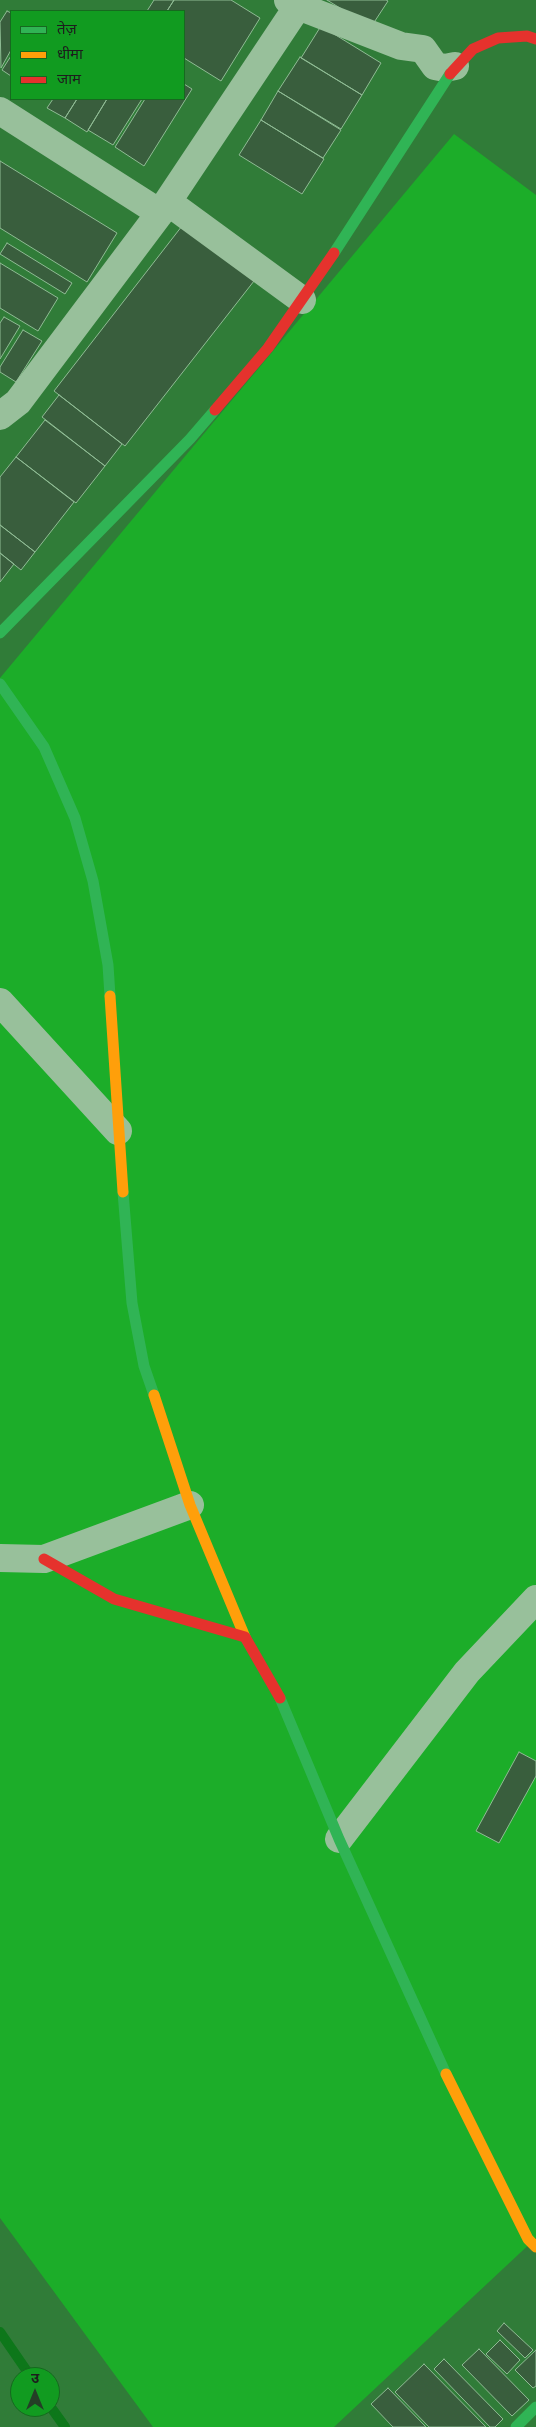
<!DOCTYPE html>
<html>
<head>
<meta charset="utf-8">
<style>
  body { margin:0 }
  #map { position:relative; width:536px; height:2427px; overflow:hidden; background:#307c38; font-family:Mulish,"Noto Sans Devanagari",sans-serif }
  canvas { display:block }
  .legend { position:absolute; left:10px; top:10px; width:175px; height:90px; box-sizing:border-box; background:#119b20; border:1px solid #16691f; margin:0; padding:6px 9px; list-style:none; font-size:15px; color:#1d1d1d }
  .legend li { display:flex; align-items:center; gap:10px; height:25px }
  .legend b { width:25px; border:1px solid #16691f }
  .north { position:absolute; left:10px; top:2367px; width:50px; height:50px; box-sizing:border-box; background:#119b20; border:1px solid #16691f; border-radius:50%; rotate:0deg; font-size:14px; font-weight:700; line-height:20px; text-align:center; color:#1d1d1d }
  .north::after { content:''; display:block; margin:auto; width:18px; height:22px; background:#243e26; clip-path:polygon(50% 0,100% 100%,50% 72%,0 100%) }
</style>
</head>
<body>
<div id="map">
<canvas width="536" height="2427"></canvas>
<ul class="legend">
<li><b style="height:6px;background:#30b455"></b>तेज़</li>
<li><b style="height:6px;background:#ff9f0a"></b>धीमा</li>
<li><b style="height:6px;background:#e5322d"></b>जाम</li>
</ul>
<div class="north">उ</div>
</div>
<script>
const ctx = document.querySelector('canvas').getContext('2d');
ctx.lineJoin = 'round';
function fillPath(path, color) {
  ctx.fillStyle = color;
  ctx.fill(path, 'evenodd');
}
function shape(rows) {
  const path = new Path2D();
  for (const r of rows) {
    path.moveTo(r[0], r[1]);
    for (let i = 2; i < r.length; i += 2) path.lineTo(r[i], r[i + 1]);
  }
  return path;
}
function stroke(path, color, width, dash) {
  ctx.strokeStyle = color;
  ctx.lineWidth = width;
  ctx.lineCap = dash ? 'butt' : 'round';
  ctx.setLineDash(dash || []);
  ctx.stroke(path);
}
fillPath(shape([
  [454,134,536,195,536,2238,334,2427,153,2427,0,2218,0,678]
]), '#1cad29');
stroke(shape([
  [0,2332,31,2377],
  [50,2406,65,2427]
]), '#0d771a', 10);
const building = shape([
  [154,0,174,0,167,11,147,11,154,0],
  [174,0,231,0,260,18,221,81,184,58,184,11,167,11,174,0],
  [327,0,386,0,388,1,371,27,327,0],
  [7,11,11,13,11,50,1,68,0,22,7,11],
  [321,26,381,63,362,95,301,58,321,26],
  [11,56,11,76,2,70,11,56],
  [300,57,362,95,341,129,278,91,300,57],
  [184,84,192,89,144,166,115,147,145,99,184,99,184,84],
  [278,91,341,130,323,158,261,120,278,91],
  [53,99,77,99,65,118,47,108,53,99],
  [77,99,107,99,87,132,65,118,77,99],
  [107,99,142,99,113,145,88,130,107,99],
  [261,120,324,159,302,194,239,155,261,120],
  [0,161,117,233,87,282,0,228,0,161],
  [182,226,254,281,125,446,54,391,182,226],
  [7,243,72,283,65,294,0,254,7,243],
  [0,263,58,298,38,331,0,308,0,263],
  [4,317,20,326,0,359,0,323,4,317],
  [23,330,42,341,16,382,0,372,0,367,23,330],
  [59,395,122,444,105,466,42,417,59,395],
  [45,420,105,466,76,503,16,457,45,420],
  [16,457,74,502,35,552,0,525,0,477,16,457],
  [0,525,35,552,21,570,0,553,0,525],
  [0,553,14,564,0,582,0,553],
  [519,1752,536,1761,536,1776,499,1843,476,1831,519,1752],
  [504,2323,533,2350,525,2358,497,2331,504,2323],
  [500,2340,520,2360,507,2374,486,2354,500,2340],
  [479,2349,529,2400,512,2416,462,2365,479,2349],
  [536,2350,536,2386,533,2388,515,2370,536,2350],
  [444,2359,503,2419,495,2427,490,2427,434,2369,444,2359],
  [424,2364,486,2427,429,2427,395,2392,424,2364],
  [388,2388,426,2427,393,2427,371,2404,388,2388]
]);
fillPath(building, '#395e3d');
stroke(building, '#8fbb94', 1);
stroke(shape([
  [288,0,298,6,401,46,423,49,435,66,445,68,455,66],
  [0,111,160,213],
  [168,202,302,300],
  [0,416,18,402,160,213,302,0],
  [0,1002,118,1131],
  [0,1558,44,1559,190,1505],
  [339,1839,467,1672,536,1599]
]), '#98c09b', 28);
stroke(shape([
  [334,253,450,74],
  [0,633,190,439,215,410],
  [0,684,44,747,75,818,93,881,108,965,110,996],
  [123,1192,132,1303,144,1366,154,1395],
  [280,1698,339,1839,446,2074],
  [516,2427,536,2407]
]), '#30b455', 11);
stroke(shape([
  [110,996,123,1192],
  [154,1395,190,1505,245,1637],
  [446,2074,528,2239,536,2247]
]), '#ff9f0a', 11);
stroke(shape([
  [450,74,473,49,498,38,527,36,536,39],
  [215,410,268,348,334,253],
  [44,1559,114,1599,245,1637,280,1698]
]), '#e5322d', 11);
</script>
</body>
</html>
